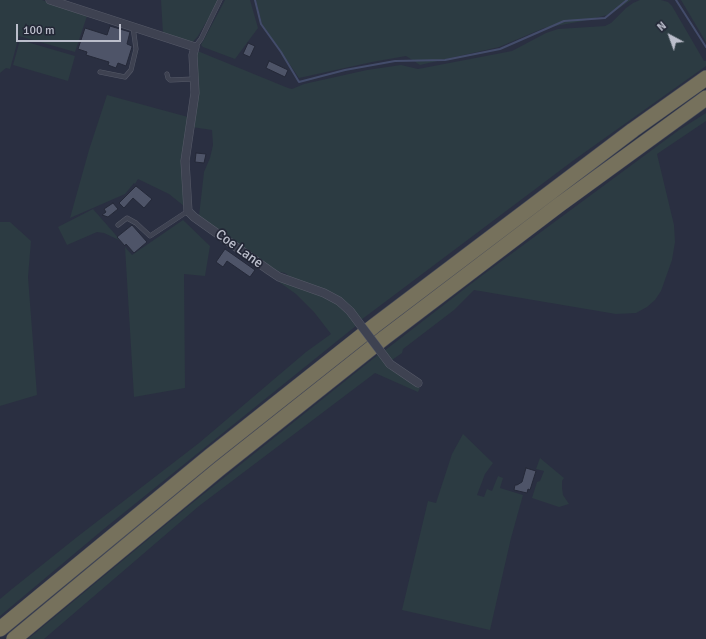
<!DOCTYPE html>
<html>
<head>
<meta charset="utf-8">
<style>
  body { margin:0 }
  #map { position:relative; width:706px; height:639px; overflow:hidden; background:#2a2f41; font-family:Signika,sans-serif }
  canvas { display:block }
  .north { position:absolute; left:650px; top:16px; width:40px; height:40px; -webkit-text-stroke:3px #232736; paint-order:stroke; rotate:319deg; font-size:11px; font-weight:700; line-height:16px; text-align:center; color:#bbbecb }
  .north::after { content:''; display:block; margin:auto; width:14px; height:18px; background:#bbbecb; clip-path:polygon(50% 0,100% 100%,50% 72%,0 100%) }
  .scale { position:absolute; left:16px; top:24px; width:105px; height:18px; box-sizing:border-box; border:2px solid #bbbecb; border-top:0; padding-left:5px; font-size:12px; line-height:14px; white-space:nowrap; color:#bbbecb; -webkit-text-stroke:3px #232736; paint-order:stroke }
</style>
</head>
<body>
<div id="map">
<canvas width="706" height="639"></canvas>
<div class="north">N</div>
<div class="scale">100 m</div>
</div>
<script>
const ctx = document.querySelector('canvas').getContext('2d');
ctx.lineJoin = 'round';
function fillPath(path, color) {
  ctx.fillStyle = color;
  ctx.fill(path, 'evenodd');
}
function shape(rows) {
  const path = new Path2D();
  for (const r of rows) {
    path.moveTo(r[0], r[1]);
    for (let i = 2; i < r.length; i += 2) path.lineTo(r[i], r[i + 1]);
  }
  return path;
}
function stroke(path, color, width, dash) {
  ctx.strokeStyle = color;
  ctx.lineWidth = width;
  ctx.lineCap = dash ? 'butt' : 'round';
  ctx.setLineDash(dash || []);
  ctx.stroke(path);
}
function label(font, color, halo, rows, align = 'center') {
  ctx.font = font + ' Signika,sans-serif';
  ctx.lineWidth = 3.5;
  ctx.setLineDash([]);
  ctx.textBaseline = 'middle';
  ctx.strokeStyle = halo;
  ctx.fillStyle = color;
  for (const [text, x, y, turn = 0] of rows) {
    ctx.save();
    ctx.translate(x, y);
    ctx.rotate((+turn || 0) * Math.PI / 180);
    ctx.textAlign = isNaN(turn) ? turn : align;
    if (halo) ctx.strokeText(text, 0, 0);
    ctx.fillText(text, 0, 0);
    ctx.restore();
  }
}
fillPath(shape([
  [0,0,42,0,87,16,75,52,19,36,10,69,6,68,0,73],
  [161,0,219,0,198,36,192,43,163,34],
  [225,0,250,0,258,28,235,59,203,47,201,45],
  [256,0,631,0,611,14,583,21,544,28,499,47,420,65,406,56,372,62,299,78,262,24],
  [640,0,661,0,668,2,672,6,704,61,706,61,706,66,574,160,361,320,352,309,293,279,285,273,280,272,271,267,199,216,204,172,210,158,213,145,212,130,192,127,197,51,200,52,288,88,292,89,304,84,367,70,401,65,418,69,512,51,546,33,558,29,605,26,611,23,626,8,633,3],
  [681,0,706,0,706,42],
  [20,40,75,56,68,81,13,65],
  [107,95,188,117,184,206,169,194,138,179,135,184,134,183,125,194,70,218,89,150],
  [706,113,706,121,657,154,674,225,675,242,672,260,661,291,655,300,647,307,636,313,616,314,474,290,454,310,403,349,402,353,392,360,384,351,480,277,679,130],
  [93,209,121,241,104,233,97,232,67,245,58,227],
  [183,220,210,246,205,276,184,274,185,388,134,397,125,247,132,255],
  [0,222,10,222,31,241,28,277,37,395,0,406],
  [284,281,337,302,357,325,105,528,0,616,0,599,12,589,77,537,199,443,306,352,331,334,314,312,296,294,279,282],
  [379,354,405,378,420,388,418,392,375,373,199,506,44,639,28,639,186,508],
  [463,434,493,463,485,474,477,495,484,497,487,489,492,491,498,476,503,478,500,488,523,495,511,538,490,630,402,610,428,501,436,503,452,454],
  [540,458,564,478,562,481,562,488,563,495,569,504,559,507,532,498,537,482,540,481,544,471,536,469]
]), '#2c3b42');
stroke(shape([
  [255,0,261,24,281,52,299,82,345,70,395,61,445,60,500,49,564,21,605,18,627,0],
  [676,0,706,47]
]), '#434c6a', 2);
const building = shape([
  [110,26,130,32,127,44,132,46,132,47,126,66,118,63,116,68,108,65,109,62,86,55,87,52,78,49,85,28,107,35,110,26],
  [248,43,255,46,250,57,243,54,248,43],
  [269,61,288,70,285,77,266,68,269,61],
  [196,153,206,154,204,163,195,162,196,153],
  [136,186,152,199,144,208,133,198,124,208,119,203,136,186],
  [113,203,118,209,108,217,102,215,106,212,104,209,113,203],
  [132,225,147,242,134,253,126,244,125,246,117,237,132,225],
  [225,249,255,270,250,277,227,261,223,267,216,262,225,249],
  [526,468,536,471,530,490,528,489,527,493,514,490,515,485,517,485,522,482,526,468]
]);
fillPath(building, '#4e5468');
stroke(building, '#252938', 1);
const lane = shape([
  [195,47,201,39,220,0],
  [100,72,125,77,131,70,136,49,133,27],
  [167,74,168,78,170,80,194,79],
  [118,225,127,218,136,223,150,236,188,211]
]);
const street = shape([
  [50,0,195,47,193,55,195,93,185,161,188,211,194,217,270,271,279,277,324,293,339,301,350,311],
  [390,364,418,383]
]);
const highway = shape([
  [0,629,210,456,374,326,633,130,706,78],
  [14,639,219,469,384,338,559,205,706,98]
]);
stroke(lane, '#565a68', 5);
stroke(street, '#565a68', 9);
stroke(highway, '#464a58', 16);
stroke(lane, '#3e4251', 4);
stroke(street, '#3e4251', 8);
stroke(highway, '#76715c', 15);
const streetBridge = shape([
  [350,311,390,364]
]);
stroke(streetBridge, '#565a68', 9, []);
stroke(streetBridge, '#3e4251', 8);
label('14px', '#bbbecb', '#232736', [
  ["Coe Lane",239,249,36]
]);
</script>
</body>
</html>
